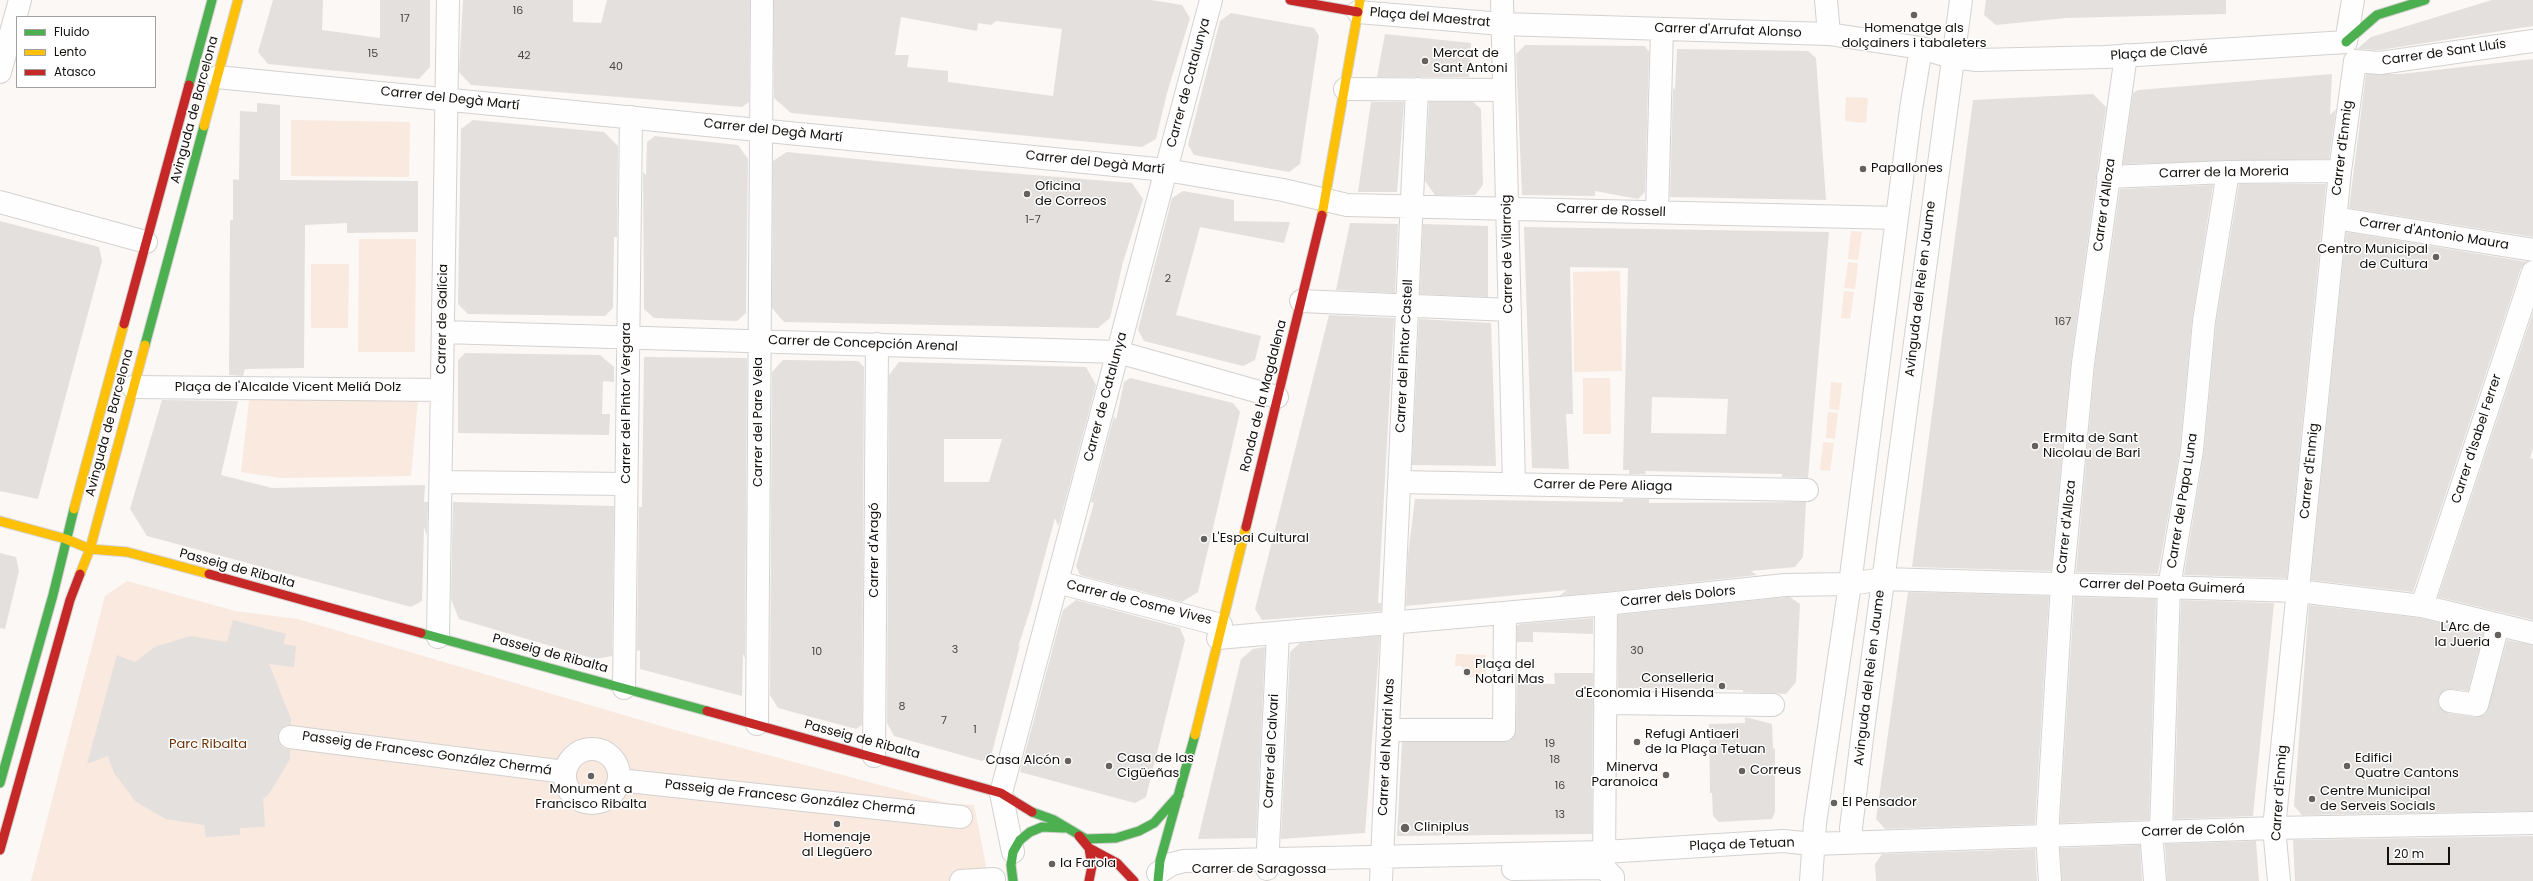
<!DOCTYPE html>
<html>
<head>
<meta charset="utf-8">
<style>
  body { margin:0 }
  #map { position:relative; width:2533px; height:881px; overflow:hidden; background:#fbf8f6; font-family:Poppins,sans-serif }
  canvas { display:block }
  .legend { position:absolute; left:16px; top:16px; width:140px; height:72px; box-sizing:border-box; background:#fff; border:1px solid #a19f9f; margin:0; padding:5px 7px; list-style:none; font-size:12px; color:#13100e }
  .legend li { display:flex; align-items:center; gap:8px; height:20px }
  .legend b { width:20px; border:1px solid #a19f9f }
  .scale { position:absolute; left:2387px; top:847px; width:63px; height:18px; box-sizing:border-box; border:2px solid #13100e; border-top:0; padding-left:5px; font-size:12px; line-height:14px; white-space:nowrap; color:#13100e; -webkit-text-stroke:3px #fff; paint-order:stroke }
</style>
</head>
<body>
<div id="map">
<canvas width="2533" height="881"></canvas>
<ul class="legend">
<li><b style="height:5px;background:#4caf50"></b>Fluido</li>
<li><b style="height:5px;background:#ffc107"></b>Lento</li>
<li><b style="height:5px;background:#c62828"></b>Atasco</li>
</ul>
<div class="scale">20 m</div>
</div>
<script>
const ctx = document.querySelector('canvas').getContext('2d');
ctx.lineJoin = 'round';
function fillPath(path, color) {
  ctx.fillStyle = color;
  ctx.fill(path, 'evenodd');
}
function shape(rows) {
  const path = new Path2D();
  for (const r of rows) {
    if (r.length === 3) {
      path.moveTo(r[0] + r[2], r[1]);
      path.arc(r[0], r[1], r[2], 0, 2 * Math.PI);
      continue;
    }
    path.moveTo(r[0], r[1]);
    for (let i = 2; i < r.length; i += 2) path.lineTo(r[i], r[i + 1]);
  }
  return path;
}
function stroke(path, color, width, dash) {
  ctx.strokeStyle = color;
  ctx.lineWidth = width;
  ctx.lineCap = dash ? 'butt' : 'round';
  ctx.setLineDash(dash || []);
  ctx.stroke(path);
}
function label(font, color, halo, rows, align = 'center') {
  ctx.font = font + ' Poppins,sans-serif';
  ctx.lineWidth = 3;
  ctx.setLineDash([]);
  ctx.textBaseline = 'middle';
  ctx.strokeStyle = halo;
  ctx.fillStyle = color;
  for (const [text, x, y, turn = 0] of rows) {
    ctx.save();
    ctx.translate(x, y);
    ctx.rotate((+turn || 0) * Math.PI / 180);
    ctx.textAlign = isNaN(turn) ? turn : align;
    if (halo) ctx.strokeText(text, 0, 0);
    ctx.fillText(text, 0, 0);
    ctx.restore();
  }
}
fillPath(shape([
  [1846,97,1868,98,1866,123,1845,121],
  [291,120,410,122,409,177,291,176],
  [1851,231,1862,232,1858,260,1848,259],
  [359,239,416,239,415,352,358,352],
  [1848,262,1858,263,1855,289,1844,288],
  [311,264,349,264,348,328,311,328],
  [1620,271,1622,371,1574,372,1573,272],
  [1844,291,1854,292,1850,319,1841,318],
  [1583,378,1610,378,1611,434,1583,434],
  [1831,382,1842,383,1839,410,1829,409],
  [418,399,411,476,280,478,241,472,249,400],
  [1828,412,1838,413,1835,439,1826,438],
  [1823,442,1834,443,1830,471,1820,470],
  [127,581,235,611,298,619,671,729,947,803,974,805,989,881,31,881,105,596],
  [1456,654,1486,655,1486,678,1465,677,1462,666,1455,666]
]), '#f9e9df');
fillPath(shape([
  [273,0,323,0,322,30,380,38,380,0,430,0,430,67,419,79,268,64,258,52],
  [463,0,573,0,573,22,601,23,607,0,750,0,749,102,742,107,471,85,459,72],
  [774,0,1151,0,1182,5,1190,18,1167,93,1156,139,1142,147,791,113,774,98],
  [901,17,977,31,978,23,991,25,996,21,1062,29,1053,96,948,82,948,71,907,67,909,55,895,55],
  [1986,0,2226,0,2226,14,2066,18,1996,25,1984,15],
  [2492,0,2533,0,2533,26,2380,50,2357,49,2371,37],
  [1231,13,1314,28,1319,36,1300,164,1289,172,1194,155,1188,145,1220,21],
  [1385,34,1471,43,1469,77,1377,77],
  [1525,45,1645,46,1649,52,1645,192,1638,199,1595,191,1595,196,1522,195,1516,54],
  [1677,49,1808,51,1816,58,1826,200,1670,197,1673,87,1675,90],
  [2533,59,2533,237,2349,208,2366,74,2401,74],
  [2332,74,2330,115,2336,109,2329,159,2123,164,2133,93,2138,90],
  [2093,94,2106,107,2071,361,2051,571,1912,567,1973,100],
  [1371,102,1404,102,1397,192,1358,192],
  [1429,102,1473,102,1481,109,1483,185,1475,195,1435,195,1425,181],
  [257,103,280,105,280,180,418,181,418,232,347,233,347,223,305,225,304,368,245,369,243,376,229,375,230,220,233,220,233,179,239,180,240,111,257,112],
  [473,120,604,132,618,146,617,237,614,237,613,308,605,316,468,314,458,304,461,129],
  [655,136,738,145,748,159,746,313,737,321,654,318,644,309,643,172,646,175,647,142],
  [787,152,936,167,1132,183,1143,199,1123,262,1110,318,1098,328,784,322,772,308,773,161],
  [2239,184,2326,184,2287,578,2184,575,2204,452,2216,323],
  [2213,185,2192,320,2180,448,2158,574,2076,572,2095,364,2120,189],
  [1183,191,1234,200,1234,221,1290,222,1284,243,1200,227,1176,315,1261,336,1255,360,1243,366,1144,341,1138,330,1172,198],
  [0,221,99,247,102,261,38,499,0,491],
  [1350,223,1398,224,1395,293,1336,290],
  [1423,224,1488,226,1488,297,1420,294],
  [1524,227,1829,232,1808,478,1782,477,1782,474,1645,471,1646,474,1629,474,1629,470,1623,470,1628,268,1570,267,1573,414,1566,414,1569,469,1532,468],
  [1652,397,1728,399,1726,434,1651,433],
  [2346,232,2527,262,2521,268,2413,592,2311,580],
  [2533,312,2533,448,2530,458,2533,459,2533,620,2438,597],
  [1329,315,1394,318,1378,603,1381,603,1381,611,1262,620,1255,609],
  [1419,319,1491,323,1496,466,1412,465],
  [465,353,600,355,614,367,614,382,603,381,602,414,610,414,609,435,458,433,458,360],
  [644,357,747,358,745,658,743,654,742,696,640,669,640,650,637,651,639,507,642,507],
  [783,360,858,361,864,367,862,725,856,729,778,708,770,695,772,372],
  [899,362,1086,367,1096,385,1060,521,1058,526,1055,518,1031,607,1018,647,1020,645,991,756,982,761,894,736,887,723,889,375],
  [944,439,1002,439,989,482,944,482],
  [1130,378,1233,403,1240,412,1198,592,1182,602,1080,575,1076,566,1094,503,1091,502,1114,416,1116,420,1124,382],
  [162,400,238,401,221,475,272,488,425,485,424,502,428,502,427,536,424,527,422,601,411,607,147,536,130,509],
  [1415,499,1623,502,1623,499,1649,499,1649,503,1806,502,1803,557,1795,567,1751,571,1757,575,1605,592,1559,596,1567,590,1406,606,1408,555],
  [453,502,614,506,612,656,595,659,459,619,451,599],
  [0,553,16,557,19,571,5,629,0,628],
  [1908,592,2049,596,2035,824,1885,829,1876,819],
  [1786,597,1790,597,1800,604,1796,682,1786,694,1743,692,1743,690,1618,688,1618,615],
  [2074,597,2156,599,2149,820,2060,823],
  [1076,600,1180,628,1185,640,1146,797,1135,803,1020,772,1063,610],
  [2181,600,2274,603,2253,816,2174,819],
  [2309,605,2420,618,2483,634,2468,691,2446,689,2438,699,2439,706,2448,713,2475,717,2486,714,2507,640,2533,645,2533,811,2302,815,2294,806],
  [1593,618,1593,634,1533,632,1533,642,1517,642,1517,626,1520,624],
  [233,620,286,634,283,644,296,646,294,667,269,664,291,719,291,725,280,729,278,736,282,747,290,750,290,759,269,794,263,799,265,827,240,828,240,835,206,837,204,825,166,819,136,802,114,773,108,756,87,764,117,655,135,662,155,647,190,636,227,642],
  [1380,636,1365,833,1281,839,1290,652,1300,643],
  [1265,647,1256,838,1198,839,1241,659,1253,649],
  [1554,673,1593,673,1592,834,1397,836,1402,742,1510,741,1516,730,1517,683,1555,684],
  [1745,717,1772,724,1773,749,1775,748,1775,812,1772,819,1719,822,1713,816,1712,793,1710,793,1709,724,1745,723],
  [2533,836,2533,881,2295,881,2293,840],
  [2256,841,2259,881,2167,881,2165,844],
  [2140,845,2142,881,2062,881,2060,848],
  [2035,849,2037,881,1876,881,1875,864,1882,854]
]), '#e3e0de');
const street = shape([
  [1502,0,1514,484],
  [1826,0,1829,34],
  [1358,12,1502,24,1829,34,1921,48,1951,57,1977,60,2105,57,2346,42],
  [2346,42,2353,0],
  [2355,61,2380,63,2533,41],
  [0,72,20,0],
  [217,77,1166,170,1283,190,1347,205,1897,218],
  [1345,89,1504,90],
  [2108,177,2228,172,2340,171],
  [0,202,146,242],
  [1657,212,1662,29],
  [2335,218,2533,250],
  [1301,301,1510,310],
  [443,332,1118,352,1277,397],
  [133,387,442,390],
  [441,482,626,484],
  [1399,482,1807,490],
  [1057,582,1221,625],
  [2422,606,2533,272],
  [438,637,448,0],
  [1218,638,1606,604,1785,585,1850,584,1883,579,2298,591,2422,606,2533,633],
  [624,688,631,117],
  [2450,701,2477,705,2498,625],
  [1605,703,1773,705],
  [757,724,762,0],
  [1388,730,1504,730,1505,613],
  [290,737,565,772],
  [592,776,27],
  [874,756,877,344],
  [619,780,961,817],
  [2151,832,2155,881],
  [2161,832,2169,587,2192,450,2204,321,2228,172],
  [1852,842,1851,828,1863,730,1961,0],
  [1013,852,1001,793,1211,0],
  [1604,867,1606,604],
  [1267,869,1278,633],
  [1513,869,1604,868,1613,877,1613,881],
  [1158,873,1172,864,1184,861,1604,852,1783,841,1813,844,2274,828,2533,823],
  [961,881,994,879],
  [1381,881,1417,89],
  [1811,881,1815,823,1850,584,1911,109,1921,48],
  [2050,881,2047,836,2062,584,2083,363,2126,55],
  [2279,881,2274,828,2340,171,2355,61]
]);
const fast = shape([
  [2346,42,2377,15,2425,0],
  [189,85,212,0],
  [145,345,204,126],
  [421,633,707,711],
  [0,783,53,595,74,509],
  [1032,812,1054,820,1086,839,1116,838,1139,831,1154,823,1179,795],
  [1013,881,1011,865,1013,852,1020,840,1030,832,1042,827,1064,828],
  [1158,881,1160,861,1195,735]
]);
const slow = shape([
  [204,126,238,0],
  [1322,215,1360,0],
  [74,509,124,324],
  [0,521,66,539,90,549,127,552,209,574],
  [80,574,90,549,145,345],
  [1195,735,1246,527]
]);
const jam = shape([
  [1290,0,1358,12],
  [124,324,189,85],
  [1246,527,1322,215],
  [209,574,421,633],
  [707,711,1001,793,1032,812],
  [1079,836,1089,848,1117,863,1134,881],
  [1089,848,1092,866,1089,881],
  [0,850,70,600,80,574]
]);
stroke(street, '#d4d2d0', 24);
stroke(fast, '#d4d2d0', 11);
stroke(slow, '#d4d2d0', 11);
stroke(jam, '#d4d2d0', 11);
stroke(street, '#fefefe', 22);
stroke(fast, '#4caf50', 9);
stroke(slow, '#ffc107', 9);
stroke(jam, '#c62828', 9);
for (const [x, y, r, color] of [
  [1914,15,4,"#64615f"],
  [1425,61,4,"#64615f"],
  [1863,169,4,"#64615f"],
  [1027,194,4,"#64615f"],
  [2436,257,4,"#64615f"],
  [2035,446,4,"#64615f"],
  [1204,539,4,"#64615f"],
  [2498,635,4,"#64615f"],
  [1467,672,4,"#64615f"],
  [1722,686,4,"#64615f"],
  [1637,742,4,"#64615f"],
  [1068,761,4,"#64615f"],
  [1109,766,4,"#64615f"],
  [2347,766,4,"#64615f"],
  [1742,771,4,"#64615f"],
  [1666,775,4,"#64615f"],
  [591,776,4,"#64615f"],
  [2312,799,4,"#64615f"],
  [1834,803,4,"#64615f"],
  [837,824,4,"#64615f"],
  [1405,828,5,"#64615f"],
  [1052,864,4,"#64615f"]
]) {
  const dot = new Path2D();
  dot.arc(x, y, r, 0, 2 * Math.PI);
  ctx.fillStyle = color;
  ctx.fill(dot);
  stroke(dot, '#fff', 1.5);
}
label('11px', '#494644', null, [
  ["16",518,11],
  ["17",405,19],
  ["15",373,54],
  ["42",524,56],
  ["40",616,67],
  ["1-7",1033,220],
  ["2",1168,279],
  ["167",2063,322],
  ["3",955,650],
  ["30",1637,651],
  ["10",817,652],
  ["8",902,707],
  ["7",944,721],
  ["1",975,730],
  ["19",1550,744],
  ["18",1555,760],
  ["16",1560,786],
  ["13",1560,815]
]);
label('13px', '#13100e', '#fff', [
  ["Plaça del Maestrat",1430,18,5],
  ["Carrer d'Arrufat Alonso",1728,31,2],
  ["Plaça de Clavé",2159,53,-4],
  ["Carrer de Sant Lluís",2444,53,-8],
  ["Carrer de Catalunya",1189,83,-75],
  ["Carrer del Degà Martí",450,99,6],
  ["Avinguda de Barcelona",195,110,-75],
  ["Carrer del Degà Martí",773,131,6],
  ["Carrer d'Enmig",2343,148,-83],
  ["Carrer del Degà Martí",1095,163,6],
  ["Carrer de la Moreria",2224,173,-1],
  ["Carrer d'Alloza",2105,205,-82],
  ["Carrer de Rossell",1611,211,2],
  ["Carrer d'Antonio Maura",2434,234,9],
  ["Carrer de Vilarroig",1508,254,-91],
  ["Avinguda del Rei en Jaume",1921,289,-83],
  ["Carrer de Galícia",443,319,-89],
  ["Carrer de Concepción Arenal",863,344,2],
  ["Carrer del Pintor Castell",1405,356,-87],
  ["Plaça de l'Alcalde Vicent Meliá Dolz",288,388],
  ["Ronda de la Magdalena",1264,396,-76],
  ["Carrer de Catalunya",1106,397,-75],
  ["Carrer del Pintor Vergara",627,403,-90],
  ["Carrer del Pare Vela",759,422,-90],
  ["Avinguda de Barcelona",110,423,-75],
  ["Carrer d'Isabel Ferrer",2477,439,-72],
  ["Carrer d'Enmig",2310,471,-84],
  ["Carrer de Pere Aliaga",1603,486,1],
  ["Carrer del Papa Luna",2183,501,-81],
  ["Carrer d'Alloza",2067,527,-84],
  ["Carrer d'Aragó",875,550,-90],
  ["Passeig de Ribalta",237,569,15],
  ["Carrer del Poeta Guimerá",2162,587,2],
  ["Carrer dels Dolors",1678,597,-6],
  ["Carrer de Cosme Vives",1139,603,14],
  ["Passeig de Ribalta",550,654,15],
  ["Avinguda del Rei en Jaume",1870,678,-83],
  ["Passeig de Ribalta",862,740,15],
  ["Carrer del Notari Mas",1387,747,-87],
  ["Carrer del Calvari",1272,751,-87],
  ["Passeig de Francesc González Chermá",427,754,8],
  ["Carrer d'Enmig",2280,793,-86],
  ["Passeig de Francesc González Chermá",790,798,6],
  ["Carrer de Colón",2193,831,-2],
  ["Plaça de Tetuan",1742,845,-2],
  ["Carrer de Saragossa",1259,870]
]);
label('13px', '#13100e', '#fff', [
  ["Homenatge als",1914,29,"center"],
  ["dolçainers i tabaleters",1914,44,"center"],
  ["Mercat de",1433,54],
  ["Sant Antoni",1433,69],
  ["Papallones",1871,169],
  ["Oficina",1035,187],
  ["de Correos",1035,202],
  ["Centro Municipal",2428,250,"right"],
  ["de Cultura",2428,265,"right"],
  ["Ermita de Sant",2043,439],
  ["Nicolau de Bari",2043,454],
  ["L'Espai Cultural",1212,539],
  ["L'Arc de",2490,628,"right"],
  ["la Jueria",2490,643,"right"],
  ["Plaça del",1475,665],
  ["Notari Mas",1475,680],
  ["Conselleria",1714,679,"right"],
  ["d'Economia i Hisenda",1714,694,"right"],
  ["Refugi Antiaeri",1645,735],
  ["de la Plaça Tetuan",1645,750],
  ["Casa de las",1117,759],
  ["Cigüeñas",1117,774],
  ["Edifici",2355,759],
  ["Quatre Cantons",2355,774],
  ["Casa Alcón",1060,761,"right"],
  ["Minerva",1658,768,"right"],
  ["Paranoica",1658,783,"right"],
  ["Correus",1750,771],
  ["Monument a",591,790,"center"],
  ["Francisco Ribalta",591,805,"center"],
  ["Centre Municipal",2320,792],
  ["de Serveis Socials",2320,807],
  ["El Pensador",1842,803],
  ["Cliniplus",1414,828],
  ["Homenaje",837,838,"center"],
  ["al Llegüero",837,853,"center"],
  ["la Farola",1060,864]
], 'left');
label('13px', '#6d3306', '#fff', [
  ["Parc Ribalta",208,745]
]);
</script>
</body>
</html>
